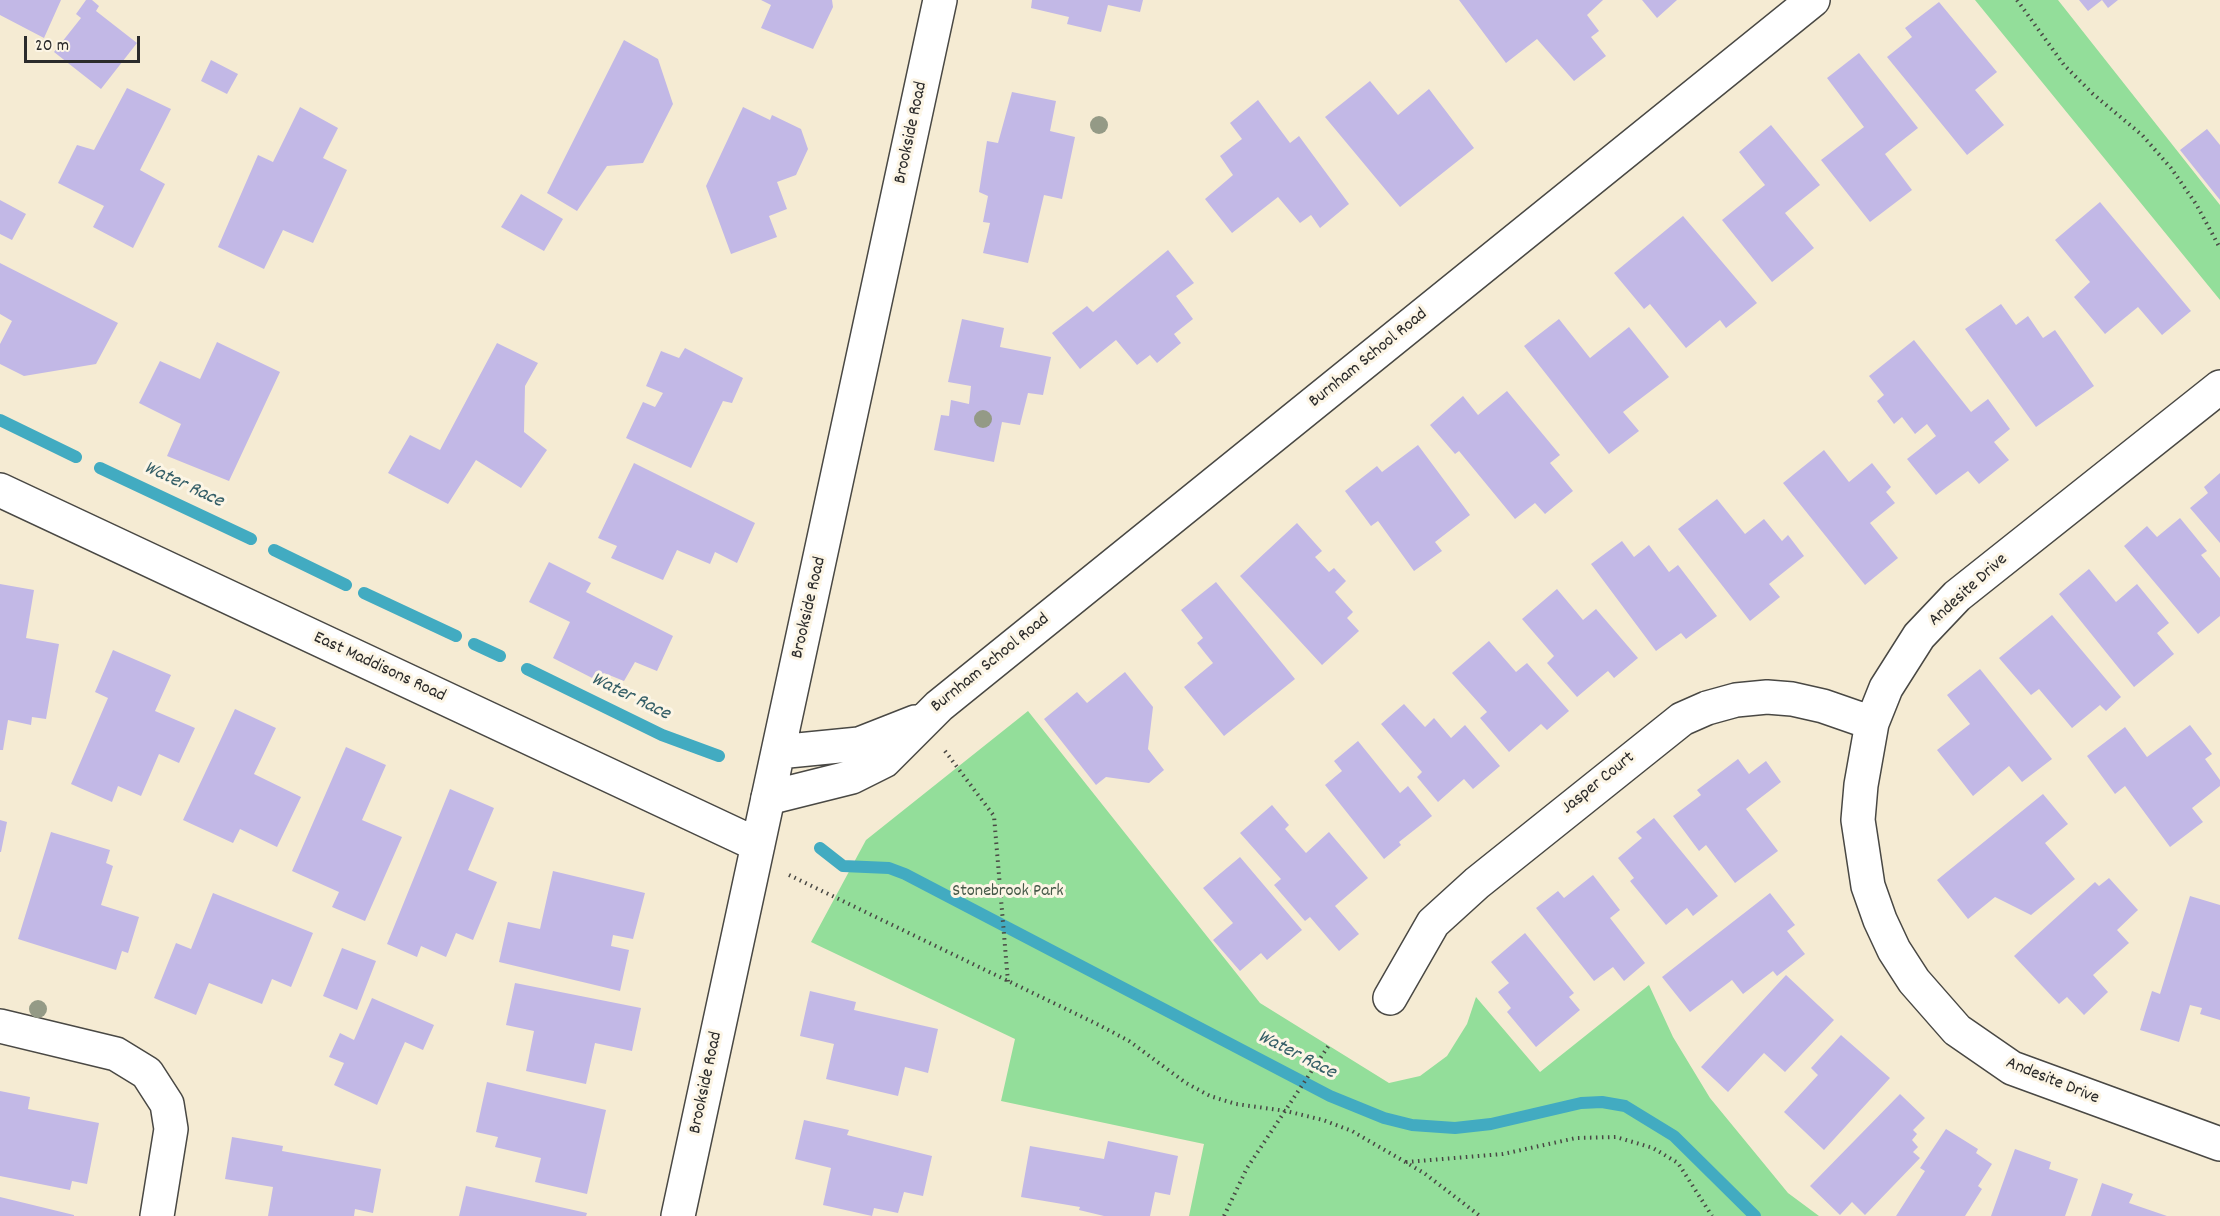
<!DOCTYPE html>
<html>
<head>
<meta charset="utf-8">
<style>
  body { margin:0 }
  #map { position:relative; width:2220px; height:1216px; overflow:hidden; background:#f5ebd3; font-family:Dekko,sans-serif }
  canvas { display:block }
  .scale { position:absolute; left:24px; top:36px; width:116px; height:27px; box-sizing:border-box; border:3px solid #2b2b2b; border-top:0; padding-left:8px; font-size:18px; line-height:21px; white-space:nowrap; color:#2b2b2b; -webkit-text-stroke:4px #fcf5e5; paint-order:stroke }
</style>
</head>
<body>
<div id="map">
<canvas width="2220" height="1216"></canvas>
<div class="scale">20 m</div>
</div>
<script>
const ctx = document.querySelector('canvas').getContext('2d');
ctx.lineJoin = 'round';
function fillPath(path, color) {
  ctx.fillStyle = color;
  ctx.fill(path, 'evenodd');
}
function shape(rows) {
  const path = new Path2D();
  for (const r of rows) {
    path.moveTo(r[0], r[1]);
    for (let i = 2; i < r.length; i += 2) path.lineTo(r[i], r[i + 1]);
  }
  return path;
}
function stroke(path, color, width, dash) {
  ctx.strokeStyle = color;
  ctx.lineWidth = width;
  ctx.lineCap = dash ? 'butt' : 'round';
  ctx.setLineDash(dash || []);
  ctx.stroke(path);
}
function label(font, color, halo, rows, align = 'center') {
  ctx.font = font + ' Dekko,sans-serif';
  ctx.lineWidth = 6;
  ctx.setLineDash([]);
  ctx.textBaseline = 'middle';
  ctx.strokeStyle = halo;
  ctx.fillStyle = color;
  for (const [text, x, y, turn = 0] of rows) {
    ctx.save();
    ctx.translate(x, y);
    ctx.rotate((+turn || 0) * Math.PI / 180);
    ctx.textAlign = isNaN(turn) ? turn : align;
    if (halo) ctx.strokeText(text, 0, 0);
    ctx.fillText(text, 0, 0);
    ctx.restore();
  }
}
fillPath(shape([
  [1975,0,2058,0,2220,205,2220,300],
  [1028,711,1260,1003,1389,1083,1420,1076,1447,1056,1467,1024,1476,997,1540,1072,1649,985,1673,1037,1710,1098,1788,1193,1819,1216,1189,1216,1204,1144,1001,1101,1015,1039,811,942,866,840]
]), '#93de9a');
stroke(shape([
  [0,420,76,457],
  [100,468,251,539],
  [274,550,346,585],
  [364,593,456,636],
  [474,644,500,656],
  [527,669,662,735,719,756],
  [820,848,843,866,889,868,905,874,1330,1096,1384,1118,1412,1125,1455,1128,1491,1124,1581,1103,1602,1102,1625,1106,1674,1136,1755,1216]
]), '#42abc1', 12);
fillPath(shape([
  [0,0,61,0,44,38,0,15],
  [86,0,92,0,99,6,96,11,137,43,101,89,54,52,81,18,76,14],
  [761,0,832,0,833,7,813,49,761,28,771,5],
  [1032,0,1143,0,1140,12,1108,5,1101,32,1067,24,1069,17,1031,8],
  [1459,0,1603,0,1587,15,1599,31,1591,37,1606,56,1574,81,1537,39,1506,63],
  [1642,0,1677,0,1657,18],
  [2079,0,2118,0,2108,8,2102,0,2088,11],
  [1939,2,1997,72,1975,90,2004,125,1967,155,1887,57,1912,37,1905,28],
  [624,40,658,59,673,104,643,163,607,166,577,211,547,193],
  [1859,53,1918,128,1885,154,1912,190,1870,222,1821,160,1864,127,1827,78],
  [211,60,238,74,227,94,201,81],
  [1370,81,1398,115,1429,89,1474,148,1400,207,1325,117],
  [127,88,171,109,140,170,165,184,133,248,93,227,104,206,58,183,77,145,94,150],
  [1012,92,1056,101,1050,131,1075,137,1062,199,1044,195,1028,263,983,253,990,223,983,222,988,196,979,192,987,141,998,143],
  [1258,100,1290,143,1299,136,1349,204,1320,228,1311,215,1300,223,1278,197,1232,233,1205,199,1233,175,1220,156,1242,139,1230,123],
  [300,107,338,128,323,158,347,170,313,243,283,230,264,269,218,247,258,155,273,162],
  [743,107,770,120,772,115,801,129,808,149,796,175,777,182,787,209,769,216,777,237,731,254,706,186],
  [1771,125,1820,185,1785,213,1814,248,1772,282,1722,220,1765,185,1739,152],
  [2207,129,2220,145,2220,200,2180,150],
  [521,194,563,219,544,251,501,227],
  [0,200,26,214,12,240,0,234],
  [2100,202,2191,311,2162,335,2138,307,2105,334,2074,297,2090,282,2055,240],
  [1683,216,1757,303,1726,328,1720,320,1686,348,1650,304,1644,309,1614,273],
  [1168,250,1194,283,1176,296,1193,319,1174,334,1181,343,1157,363,1150,355,1137,365,1116,340,1080,369,1052,333,1087,306,1093,312],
  [0,263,118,323,96,364,24,376,0,364,0,344,12,321,0,314],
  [2001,304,2016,325,2028,316,2043,338,2055,330,2094,386,2036,427,1965,329],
  [962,319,1004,328,1000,347,1051,357,1043,395,1028,393,1020,425,1002,422,994,462,934,450,941,415,949,416,951,400,969,404,971,386,948,382],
  [1559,319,1590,358,1629,327,1669,377,1623,412,1639,431,1609,454,1524,346],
  [1914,340,1971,412,1988,399,2010,429,1994,442,2009,460,1979,484,1968,471,1936,495,1907,459,1936,436,1927,424,1915,434,1902,417,1894,424,1877,401,1884,395,1869,376],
  [217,342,280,372,229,481,167,456,181,424,139,403,160,361,200,379],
  [497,343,538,363,525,386,524,432,547,450,521,488,476,460,448,504,388,473,410,435,440,450],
  [685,348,743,378,732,403,723,401,691,468,626,438,643,402,655,407,663,393,646,386,661,351,679,358],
  [1507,391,1560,455,1550,463,1573,491,1545,514,1535,503,1515,519,1459,451,1455,454,1430,425,1463,396,1478,415],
  [1418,445,1470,515,1435,542,1442,551,1414,571,1378,521,1371,526,1345,491,1377,466,1382,472],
  [1824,450,1849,482,1872,463,1891,487,1886,492,1895,503,1870,523,1898,558,1865,585,1783,483],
  [634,463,755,523,737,563,715,552,710,564,677,550,663,580,611,558,617,546,598,538],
  [2220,473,2220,543,2190,508,2208,493,2204,487],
  [1717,499,1745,534,1764,519,1782,541,1788,535,1804,556,1769,584,1780,597,1750,621,1678,529],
  [2180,518,2207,551,2201,555,2220,578,2220,616,2198,634,2124,546,2147,526,2157,537],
  [1297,523,1322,551,1315,557,1329,572,1334,568,1346,581,1335,592,1353,612,1347,618,1359,631,1322,665,1240,576],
  [1622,541,1634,557,1649,545,1669,572,1678,565,1717,616,1686,639,1681,633,1656,651,1591,564],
  [549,562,591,583,586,592,673,636,657,671,635,662,624,681,604,673,598,681,553,658,570,622,529,602],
  [2089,569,2116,602,2137,584,2169,623,2157,633,2174,654,2134,687,2059,594],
  [1216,582,1295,679,1224,736,1184,687,1213,663,1197,643,1203,638,1181,610],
  [0,584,34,590,26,638,59,644,46,719,32,717,31,725,8,720,3,750,0,750],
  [1557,589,1583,620,1596,609,1638,658,1614,678,1608,671,1577,697,1547,663,1554,656,1522,619],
  [2052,615,2121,697,2106,711,2100,705,2072,728,2039,689,2031,695,1999,658],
  [1489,641,1516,672,1527,663,1569,711,1547,730,1541,724,1509,752,1480,718,1487,712,1452,673],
  [113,650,171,675,155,711,195,728,179,763,159,754,141,796,118,786,112,802,71,784,108,698,95,692],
  [1980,669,2052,759,2022,782,2009,766,1973,796,1937,750,1970,724,1947,695],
  [1125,672,1153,707,1148,749,1164,770,1149,783,1106,777,1096,785,1044,719,1077,692,1087,703],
  [1404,704,1425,727,1434,718,1451,738,1465,725,1500,766,1473,789,1464,779,1438,802,1417,777,1422,772,1381,724],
  [235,709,276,728,254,774,301,797,277,847,240,829,233,843,183,820],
  [2190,725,2212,754,2205,759,2220,780,2220,786,2192,808,2203,822,2170,847,2125,786,2115,794,2087,756,2125,727,2147,757],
  [1358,741,1400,793,1408,786,1432,816,1399,842,1401,845,1384,859,1325,785,1342,771,1334,761],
  [346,747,386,765,362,820,402,837,365,921,332,907,339,892,292,871],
  [1738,759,1749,774,1766,761,1781,782,1746,809,1778,851,1735,883,1706,845,1699,851,1673,816,1701,795,1697,790],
  [450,789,494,808,468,870,497,882,473,940,456,933,446,957,421,946,417,957,387,944],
  [2043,794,2068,824,2045,843,2075,879,2031,915,1995,897,1968,919,1937,880],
  [1272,805,1289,825,1285,829,1306,853,1329,832,1368,878,1335,906,1359,934,1339,951,1310,917,1305,921,1274,885,1281,879,1240,833],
  [1654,818,1718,896,1693,916,1687,908,1666,925,1630,881,1634,878,1618,858,1642,838,1636,832],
  [0,820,7,822,1,852,0,852],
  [51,832,110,850,106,863,113,866,101,905,139,917,128,953,122,951,116,970,18,939],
  [1240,857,1302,930,1267,960,1261,953,1240,971,1213,940,1233,923,1203,888],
  [553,871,645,893,633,939,613,935,611,946,629,950,620,991,499,962,508,922,540,929],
  [1593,875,1620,910,1610,918,1645,963,1624,981,1613,967,1594,981,1536,908,1558,891,1564,898],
  [2109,878,2138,910,2117,930,2129,943,2093,975,2108,992,2084,1015,2067,997,2059,1004,2014,956,2095,882,2099,886],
  [213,893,313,933,291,987,272,979,262,1004,209,983,196,1015,154,998,176,943,191,949],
  [1770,893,1795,925,1787,931,1805,954,1777,976,1773,971,1743,994,1732,980,1690,1012,1662,977],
  [2190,896,2220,905,2220,1020,2200,1014,2202,1008,2190,1005,2179,1042,2140,1030,2152,991,2160,994],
  [1525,933,1574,993,1569,997,1580,1010,1536,1047,1507,1012,1511,1008,1498,992,1509,983,1491,962],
  [342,948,376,961,357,1010,323,996],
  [1786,975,1834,1020,1785,1072,1764,1053,1728,1092,1701,1067],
  [515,983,641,1008,632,1051,595,1043,586,1084,526,1071,534,1031,506,1025],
  [810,991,856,1002,854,1010,938,1029,928,1073,905,1067,898,1096,826,1079,834,1044,800,1036],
  [372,998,434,1025,423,1050,405,1042,377,1105,334,1085,344,1063,329,1057,340,1033,354,1040],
  [1841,1035,1890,1078,1824,1150,1784,1112,1818,1075,1811,1068],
  [487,1082,606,1110,587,1194,535,1182,541,1158,495,1147,498,1137,476,1132],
  [0,1091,30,1097,28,1109,99,1123,87,1184,72,1181,70,1190,0,1176],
  [1900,1094,1925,1118,1913,1130,1917,1134,1912,1140,1918,1147,1913,1152,1920,1158,1865,1215,1852,1202,1840,1215,1810,1186],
  [804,1120,849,1130,847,1135,932,1156,923,1196,904,1192,898,1213,874,1208,872,1216,823,1205,831,1168,795,1159],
  [1946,1129,1978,1149,1976,1153,1992,1164,1978,1186,1982,1189,1965,1216,1896,1216,1925,1171,1920,1168],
  [232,1137,283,1146,282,1151,381,1169,373,1213,355,1209,354,1216,268,1216,273,1187,225,1179],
  [1108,1141,1178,1156,1170,1195,1155,1192,1150,1216,1104,1216,1079,1210,1080,1207,1021,1197,1030,1146,1104,1159],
  [2015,1149,2051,1162,2049,1169,2078,1179,2065,1216,1991,1216],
  [2102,1183,2133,1194,2129,1203,2167,1216,2091,1216],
  [466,1186,587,1213,586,1216,459,1216],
  [0,1197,74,1215,74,1216,0,1216]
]), '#c2b8e6');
const minor = shape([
  [940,0,768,798,852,777,884,761,939,706,1813,0],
  [2220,387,1957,596,1919,636,1886,688,1872,723,1861,785,1858,820,1868,886,1880,920,1894,950,1914,981,1957,1030,2012,1068,2220,1144],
  [778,752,859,744,915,722],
  [1390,998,1433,923,1477,883,1682,719,1707,708,1736,700,1767,697,1792,699,1823,706,1872,723],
  [0,1026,116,1054,147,1073,167,1104,171,1129,157,1216]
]);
const tertiary = shape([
  [0,490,758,845],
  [678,1216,768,798]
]);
stroke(minor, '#494844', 36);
stroke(tertiary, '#494844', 36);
stroke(shape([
  [2017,0,2064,65,2093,94,2142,135,2171,168,2196,204,2220,248],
  [945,751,994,816,1008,982],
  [789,875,1099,1025,1129,1041,1186,1083,1210,1096,1236,1104,1286,1111,1323,1120,1352,1131,1424,1173,1480,1216],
  [1406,1162,1503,1154,1576,1138,1616,1137,1653,1148,1678,1163,1712,1216],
  [1224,1216,1247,1168,1329,1045]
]), '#494844', 4, [1.5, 4.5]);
stroke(minor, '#fff', 33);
stroke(tertiary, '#fff', 33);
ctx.fillStyle = '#949a86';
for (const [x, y] of [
  [1099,125],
  [983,419],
  [38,1009]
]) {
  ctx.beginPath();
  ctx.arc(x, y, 9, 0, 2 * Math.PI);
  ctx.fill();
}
label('18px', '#2b2b2b', '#fcf5e5', [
  ["Brookside Road",912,133,-78],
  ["Burnham School Road",1369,359,-39],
  ["Andesite Drive",1969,591,-42],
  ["Brookside Road",810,608,-77],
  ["Burnham School Road",991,664,-39],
  ["East Maddisons Road",379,668,25],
  ["Jasper Court",1599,784,-39],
  ["Andesite Drive",2052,1082,22],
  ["Brookside Road",707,1083,-78]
]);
label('18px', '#455847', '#fcf5e5', [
  ["Stonebrook Park",1008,893]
]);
label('italic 20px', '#345e67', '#fcf5e5', [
  ["Water Race",183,486,25],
  ["Water Race",630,698,26],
  ["Water Race",1296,1056,27]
]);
</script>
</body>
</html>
